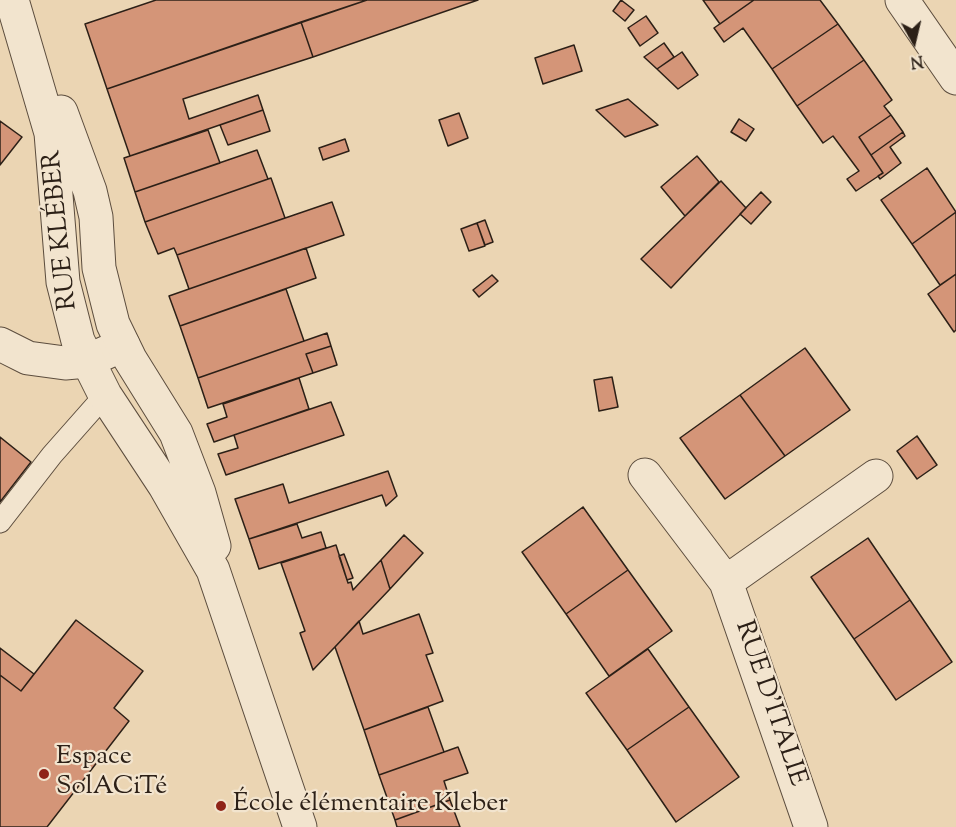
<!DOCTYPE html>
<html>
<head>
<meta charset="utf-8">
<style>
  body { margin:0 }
  #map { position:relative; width:956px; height:827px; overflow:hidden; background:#ebd5b3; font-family:"Sorts Mill Goudy",serif }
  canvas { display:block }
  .north { position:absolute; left:884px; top:12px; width:60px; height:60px; -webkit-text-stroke:4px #f2e4ce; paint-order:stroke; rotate:172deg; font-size:16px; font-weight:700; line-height:24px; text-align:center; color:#2c2017 }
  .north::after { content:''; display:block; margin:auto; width:21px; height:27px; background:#2c2017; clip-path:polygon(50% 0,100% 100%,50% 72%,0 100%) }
</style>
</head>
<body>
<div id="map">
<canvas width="956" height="827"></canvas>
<div class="north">N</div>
</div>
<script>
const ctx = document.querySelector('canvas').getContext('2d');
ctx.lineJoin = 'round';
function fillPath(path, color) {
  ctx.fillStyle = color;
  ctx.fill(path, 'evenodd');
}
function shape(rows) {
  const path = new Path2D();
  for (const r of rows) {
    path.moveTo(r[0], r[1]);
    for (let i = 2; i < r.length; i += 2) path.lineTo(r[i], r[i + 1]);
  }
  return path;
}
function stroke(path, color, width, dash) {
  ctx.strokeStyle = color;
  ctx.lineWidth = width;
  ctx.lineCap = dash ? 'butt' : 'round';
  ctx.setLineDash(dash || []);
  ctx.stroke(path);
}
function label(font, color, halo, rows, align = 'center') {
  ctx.font = font + ' "Sorts Mill Goudy",serif';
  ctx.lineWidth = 4.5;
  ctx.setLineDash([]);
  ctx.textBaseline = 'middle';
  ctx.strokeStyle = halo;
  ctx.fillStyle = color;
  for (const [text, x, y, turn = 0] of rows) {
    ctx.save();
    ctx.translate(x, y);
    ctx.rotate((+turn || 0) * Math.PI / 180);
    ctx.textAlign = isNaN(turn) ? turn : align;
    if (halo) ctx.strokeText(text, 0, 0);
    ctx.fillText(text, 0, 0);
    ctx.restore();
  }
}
const building = shape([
  [156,0,367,0,107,89,85,24,156,0],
  [367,0,478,0,313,57,301,22,367,0],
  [621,0,634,10,625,21,613,11,621,0],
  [703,0,754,0,720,24,703,0],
  [754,0,820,0,838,24,772,69,743,28,724,42,714,28,754,0],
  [646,16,658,33,640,46,628,28,646,16],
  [301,22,313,57,183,99,189,119,258,95,263,110,130,156,107,89,301,22],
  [838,24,864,60,797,106,772,69,838,24],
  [664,43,674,57,657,69,644,57,664,43],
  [574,45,582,71,543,84,535,58,574,45],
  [682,52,698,75,678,89,657,69,682,52],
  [864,60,892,100,884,106,891,115,859,137,883,173,856,191,847,179,859,171,833,136,823,143,797,106,864,60],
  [628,99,658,125,625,137,596,110,628,99],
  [263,110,270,131,228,145,220,125,263,110],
  [459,113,468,138,448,146,439,120,459,113],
  [891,115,903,132,871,155,859,137,891,115],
  [739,119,754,129,746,141,731,132,739,119],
  [0,121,22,137,0,165,0,121],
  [208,130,220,163,135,192,124,158,208,130],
  [903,132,905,136,890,147,901,163,880,179,878,176,883,173,871,155,903,132],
  [345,139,349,151,323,160,319,148,345,139],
  [257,150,268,179,145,222,135,192,257,150],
  [697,156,719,182,685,216,661,187,697,156],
  [927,168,956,212,912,244,881,200,927,168],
  [271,178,285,218,177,255,174,248,158,254,145,222,271,178],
  [721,181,746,208,671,288,641,259,721,181],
  [761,192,771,202,751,224,740,214,761,192],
  [332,202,344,235,189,289,177,255,332,202],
  [956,212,956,274,940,285,912,244,956,212],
  [485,220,493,242,485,245,477,223,485,220],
  [477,223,485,246,469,251,461,229,477,223],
  [306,248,316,278,180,326,169,296,306,248],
  [956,274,956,330,954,332,928,294,956,274],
  [492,275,498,281,479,297,473,290,492,275],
  [286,289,304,341,198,378,180,326,286,289],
  [327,333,331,346,306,354,313,373,208,408,198,378,327,333],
  [331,346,337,365,313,373,306,354,331,346],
  [805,348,850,410,785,456,740,395,805,348],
  [612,377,618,407,599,411,594,380,612,377],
  [299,378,309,409,214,442,207,424,227,417,223,404,299,378],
  [740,395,785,456,725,499,680,438,740,395],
  [331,402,344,435,226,475,218,454,238,448,234,435,331,402],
  [917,436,937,465,917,479,897,451,917,436],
  [0,437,31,462,0,502,0,437],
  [388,471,397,496,386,506,382,495,249,539,235,499,283,484,289,503,388,471],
  [583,507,628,570,566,614,522,552,583,507],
  [297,524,302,538,321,532,326,548,259,569,249,539,297,524],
  [404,535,423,553,390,589,381,560,404,535],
  [868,538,910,600,854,639,811,577,868,538],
  [336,545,348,583,351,582,353,590,381,560,390,589,313,670,300,633,305,631,281,563,336,545],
  [344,554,353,578,347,580,339,556,344,554],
  [628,570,672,631,609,676,566,614,628,570],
  [910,600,952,662,896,700,854,639,910,600],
  [419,614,433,653,426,655,443,701,364,730,335,647,359,621,363,634,419,614],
  [76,620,143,671,114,708,129,721,47,827,0,827,0,675,21,691,76,620],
  [0,648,34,674,21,691,0,675,0,648],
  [648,649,689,707,627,750,586,693,648,649],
  [428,707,444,752,379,775,364,730,428,707],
  [689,707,739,777,676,822,627,750,689,707],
  [458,747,468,773,444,781,450,800,395,820,379,775,458,747],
  [450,800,460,827,397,827,395,820,450,800]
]);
fillPath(building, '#d49578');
stroke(building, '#2c2017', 1.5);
const service = shape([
  [0,522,52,455,105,395]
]);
const minor = shape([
  [902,0,956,78],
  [0,344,28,358,65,363,87,361,123,345],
  [645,475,726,582,811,827],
  [726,582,876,476]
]);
const tertiary = shape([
  [12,0,51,133,63,282,78,341,105,395,165,486,213,570,300,827],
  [61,112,90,191,96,217,99,268,113,324,130,359,176,433,199,493,214,546]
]);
stroke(service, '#5c4d3e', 23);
stroke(minor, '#5c4d3e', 35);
stroke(tertiary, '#5c4d3e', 35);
stroke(service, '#f2e4ce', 21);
stroke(minor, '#f2e4ce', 33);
stroke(tertiary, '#f2e4ce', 33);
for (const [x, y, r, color] of [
  [44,774,6,"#8f2418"],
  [221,806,6,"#8f2418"]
]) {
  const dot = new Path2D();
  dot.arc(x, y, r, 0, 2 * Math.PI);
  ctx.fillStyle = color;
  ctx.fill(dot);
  stroke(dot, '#f2e4ce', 2);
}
label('26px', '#2c2017', '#f2e4ce', [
  ["RUE KLÉBER",62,230,-96],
  ["RUE D'ITALIE",769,704,71]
]);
label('26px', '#2c2017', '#f2e4ce', [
  ["Espace",56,759],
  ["SolACiTé",56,789],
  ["École élémentaire Kleber",233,806]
], 'left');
</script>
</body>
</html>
